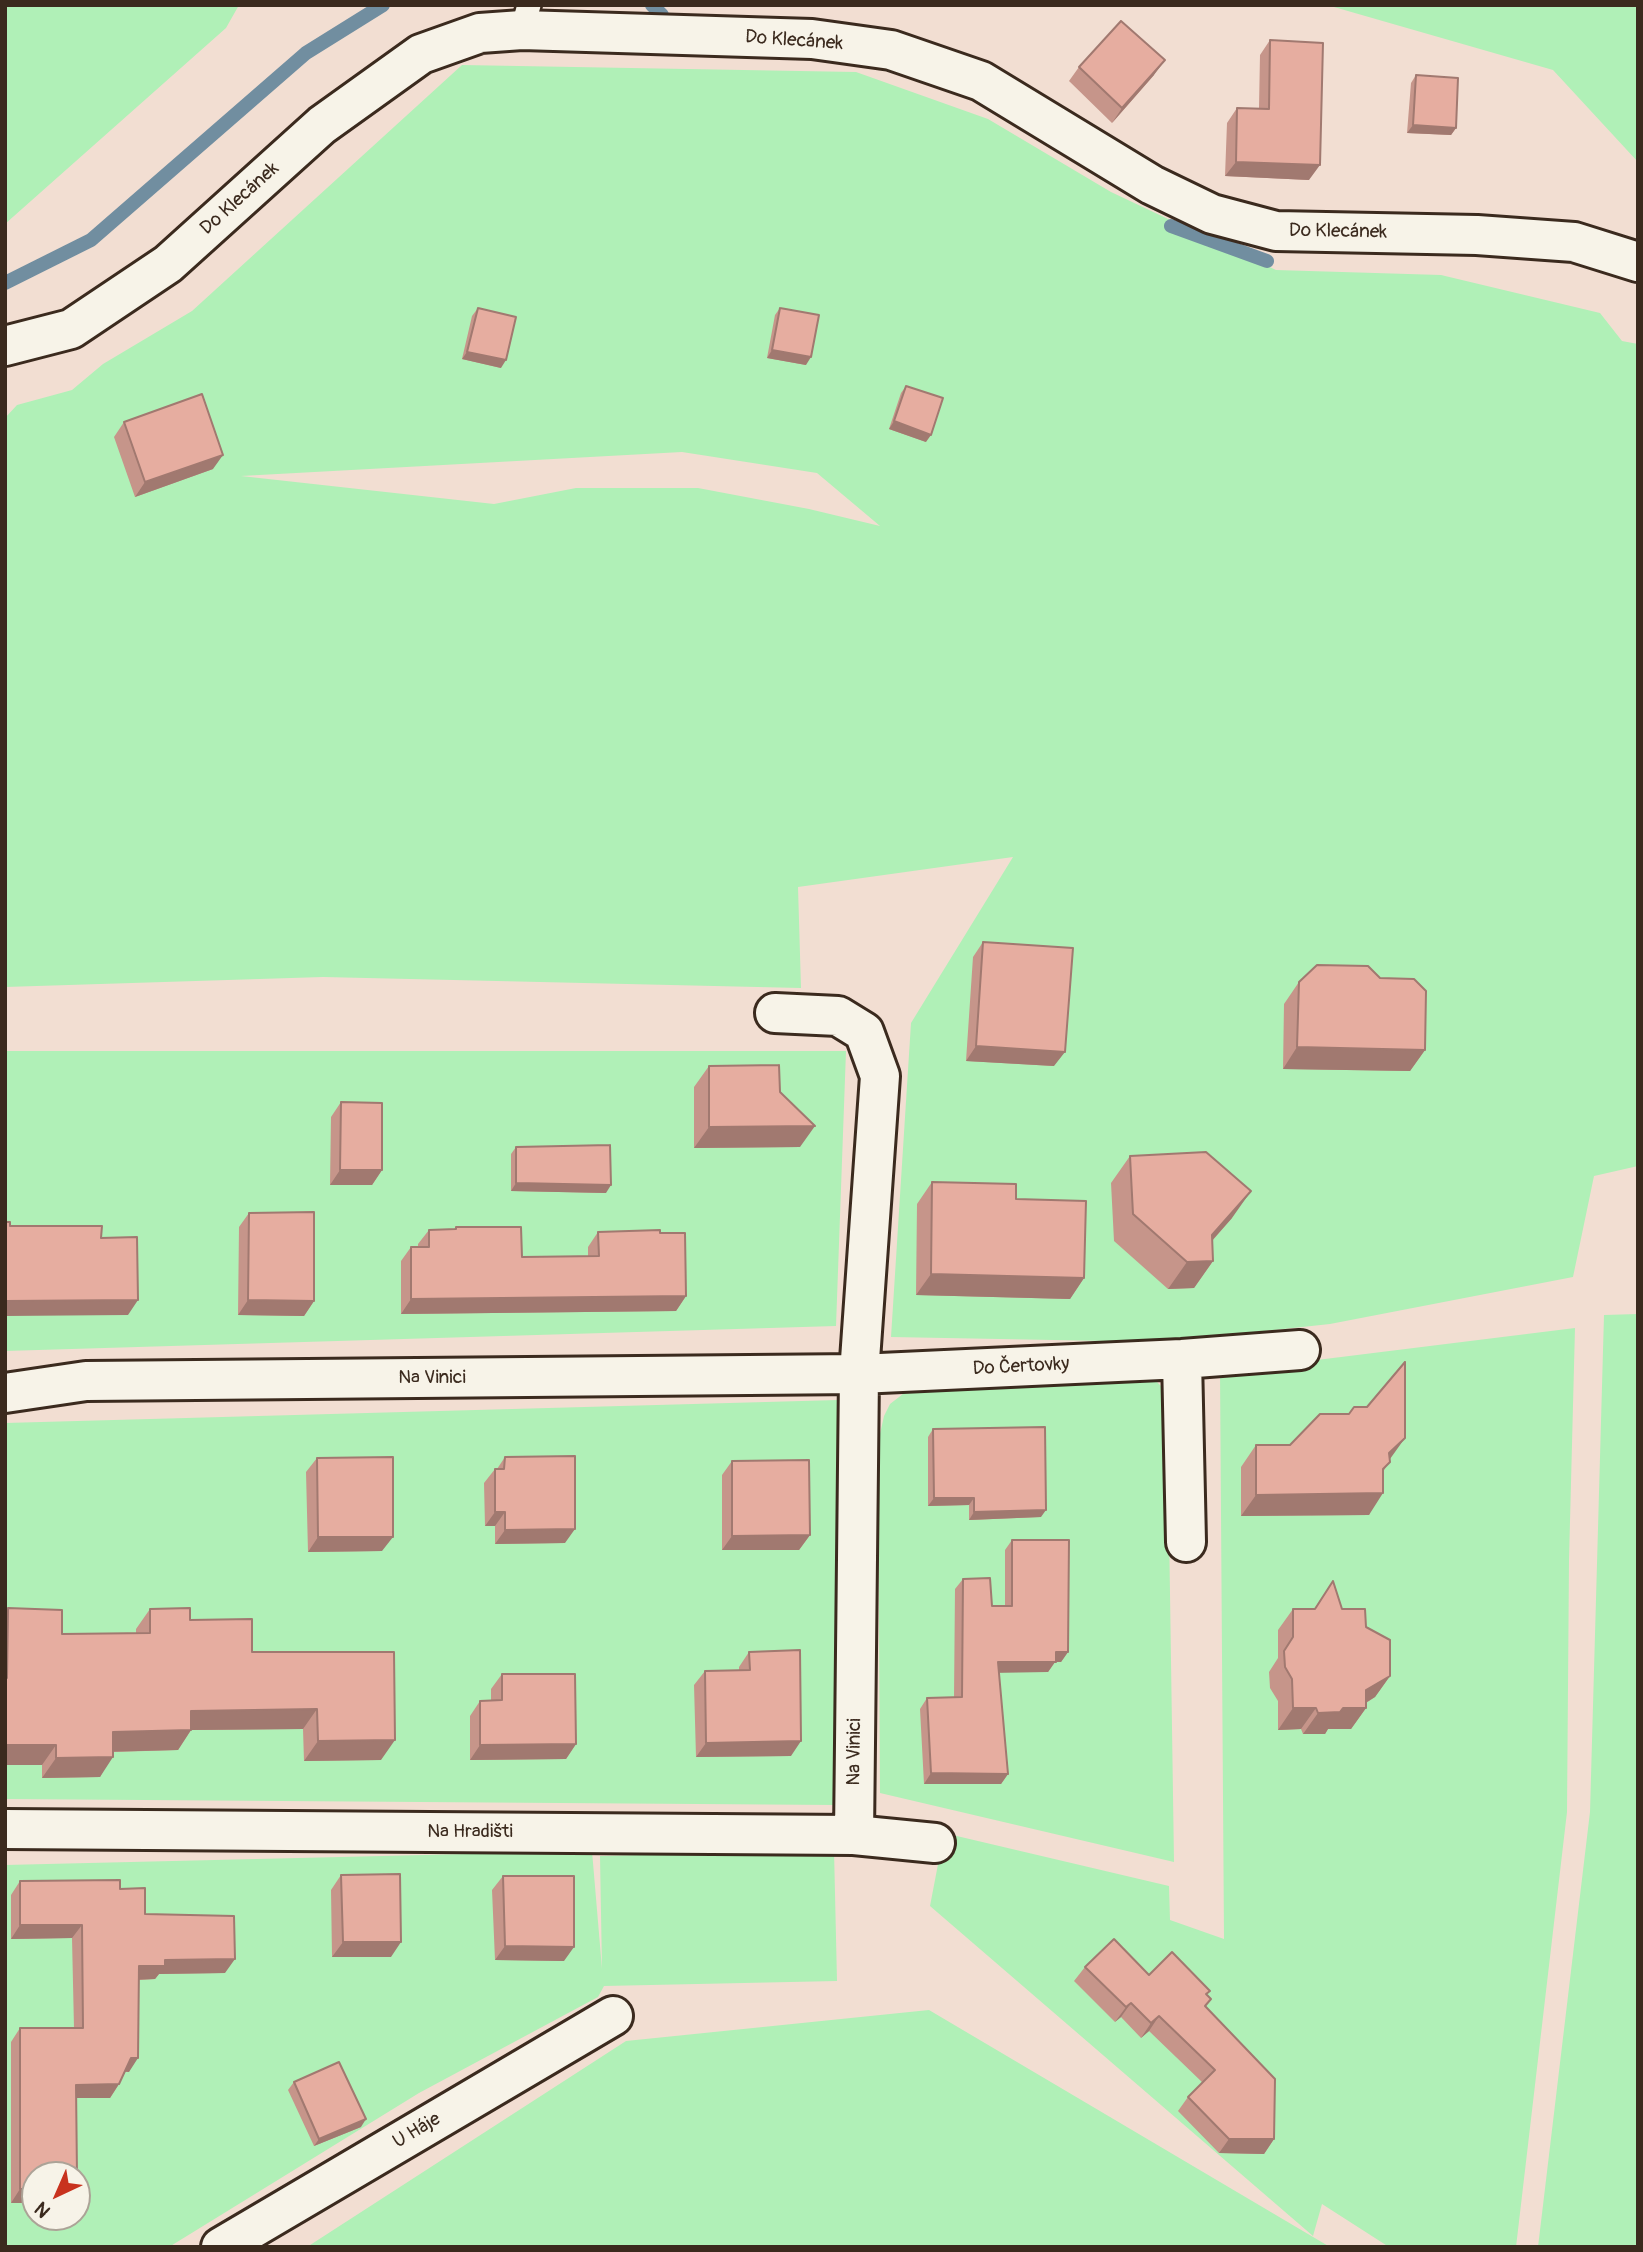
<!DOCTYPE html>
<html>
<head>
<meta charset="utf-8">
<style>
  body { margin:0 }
  #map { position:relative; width:1643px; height:2252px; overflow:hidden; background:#f2ded2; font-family:Pangolin,sans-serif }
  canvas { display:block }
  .frame { position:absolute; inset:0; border:7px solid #3b2a1e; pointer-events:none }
  .north { position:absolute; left:21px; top:2161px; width:70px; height:70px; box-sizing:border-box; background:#f7f3e8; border:2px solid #aca397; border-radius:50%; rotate:224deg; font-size:19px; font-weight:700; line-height:28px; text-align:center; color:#3b2a1e }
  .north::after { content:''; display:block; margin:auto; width:24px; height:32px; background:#c8321e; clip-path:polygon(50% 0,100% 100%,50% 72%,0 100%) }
</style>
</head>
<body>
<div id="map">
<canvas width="1643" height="2252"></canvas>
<div class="frame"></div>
<div class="north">N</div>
</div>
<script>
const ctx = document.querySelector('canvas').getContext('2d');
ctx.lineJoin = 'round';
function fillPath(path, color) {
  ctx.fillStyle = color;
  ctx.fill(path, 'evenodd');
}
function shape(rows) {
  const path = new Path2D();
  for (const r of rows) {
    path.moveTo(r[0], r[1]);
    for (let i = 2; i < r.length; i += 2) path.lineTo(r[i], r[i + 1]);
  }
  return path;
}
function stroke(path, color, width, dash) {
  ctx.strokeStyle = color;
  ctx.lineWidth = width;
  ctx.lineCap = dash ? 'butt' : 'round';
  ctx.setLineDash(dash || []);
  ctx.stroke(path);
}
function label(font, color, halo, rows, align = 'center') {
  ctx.font = font + ' Pangolin,sans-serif';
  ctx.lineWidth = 5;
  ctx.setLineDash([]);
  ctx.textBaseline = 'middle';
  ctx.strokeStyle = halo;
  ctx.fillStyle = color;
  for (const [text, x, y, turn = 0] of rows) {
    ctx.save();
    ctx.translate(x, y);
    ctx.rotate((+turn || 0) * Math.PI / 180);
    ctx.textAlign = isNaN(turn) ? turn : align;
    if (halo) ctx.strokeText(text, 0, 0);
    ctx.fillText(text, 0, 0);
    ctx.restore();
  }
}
fillPath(shape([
  [5,5,239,5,226,28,5,224],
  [1327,5,1638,5,1638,162,1553,70],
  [462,65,856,72,988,119,1111,192,1276,270,1441,275,1600,313,1622,341,1638,344,1638,1166,1594,1176,1573,1277,1330,1324,1162,1342,891,1337,911,1023,1013,857,798,887,801,988,323,977,5,987,5,418,17,405,72,390,103,364,192,311],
  [682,452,817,473,880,526,809,509,698,488,576,488,494,504,241,476],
  [5,1051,846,1051,836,1326,5,1351],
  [1638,1314,1638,2247,1538,2247,1590,1812,1604,1315],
  [1575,1328,1569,1560,1567,1812,1516,2247,1389,2247,1322,2204,1313,2236,930,1906,944,1833,1169,1886,1170,1920,1224,1939,1220,1372],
  [1152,1377,1167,1392,1174,1862,880,1793,878,1443,884,1416,890,1404,912,1387],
  [838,1400,836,1805,5,1799,5,1423],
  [834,1850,837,1981,604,1986,598,1997,419,2093,169,2247,5,2247,5,1865,592,1851,602,1969,600,1856],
  [35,2175,77,2175,77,2217,35,2217],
  [929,2010,1330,2247,307,2247,626,2041]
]), '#b0f0b7');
stroke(shape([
  [652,5,662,15],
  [1171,226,1267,261],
  [5,283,91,240,306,53,383,5]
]), '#718ea0', 14);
const lane = shape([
  [522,30,529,5]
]);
const street = shape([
  [5,346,71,329,168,264,322,125,421,54,480,33,522,30,812,39,891,50,981,81,1152,185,1212,214,1276,231,1477,235,1574,242,1638,262],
  [775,1013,838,1016,864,1032,880,1076,859,1374,854,1835],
  [1182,1359,1186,1542],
  [5,1393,86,1381,859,1374,1182,1359,1300,1350],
  [5,1829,854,1835,935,1843],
  [221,2247,613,2016]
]);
stroke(lane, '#3b2a1e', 28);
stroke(street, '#3b2a1e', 44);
stroke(lane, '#f7f3e8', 23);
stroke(street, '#f7f3e8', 38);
fillPath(shape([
  [1270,40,1309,180,1225,176,1227,123,1237,108,1259,108,1260,55],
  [1079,67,1154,75,1112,123,1069,81],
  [1416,75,1456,128,1451,135,1407,133,1411,83],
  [478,308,501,368,462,359,472,316],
  [780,308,806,365,767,358,775,315],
  [906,386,926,442,889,429,901,393],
  [124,422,213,469,135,497,114,437],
  [983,942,1054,1066,966,1061,973,957],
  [1299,982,1425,1050,1410,1071,1283,1069,1284,1004],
  [709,1066,780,1092,800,1147,694,1148,694,1087],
  [341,1102,382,1170,372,1185,330,1185,331,1117],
  [516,1147,606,1193,511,1191,511,1154],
  [1130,1156,1232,1218,1212,1241,1213,1261,1194,1288,1168,1289,1114,1241,1111,1183],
  [932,1182,1016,1199,1084,1278,1070,1299,916,1295,917,1204],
  [249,1213,314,1301,304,1316,238,1315,239,1227],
  [456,1227,522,1257,588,1256,588,1247,598,1232,660,1233,686,1296,676,1311,401,1314,401,1261,411,1247,418,1247,418,1244,429,1230,454,1229],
  [933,1429,1041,1517,969,1520,969,1505,928,1506,928,1437],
  [1256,1445,1390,1460,1383,1472,1369,1515,1241,1516,1241,1467],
  [505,1457,565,1543,495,1544,495,1526,485,1526,484,1483,495,1469,497,1469],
  [317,1458,382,1551,308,1552,306,1472],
  [732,1461,810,1535,799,1550,722,1550,722,1475],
  [1012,1540,1068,1652,1061,1662,1055,1662,1048,1672,998,1672,1008,1774,1001,1784,924,1784,920,1709,927,1698,954,1697,955,1589,963,1579,992,1606,1005,1606,1005,1550],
  [1333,1581,1342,1609,1366,1627,1390,1676,1375,1697,1366,1703,1366,1708,1351,1729,1328,1729,1325,1734,1303,1734,1301,1729,1278,1730,1278,1701,1270,1688,1269,1672,1278,1658,1278,1630,1293,1609,1314,1609],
  [8,1608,62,1634,136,1633,136,1629,150,1609,190,1620,252,1652,381,1760,304,1761,303,1729,191,1730,178,1750,113,1752,100,1777,42,1778,42,1765,5,1765,5,1612],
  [749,1652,791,1756,696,1757,694,1685,705,1671,739,1670,739,1667],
  [502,1674,576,1744,566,1759,470,1760,470,1716,480,1701,491,1701,491,1689],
  [341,1875,391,1957,332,1957,331,1890],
  [503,1876,564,1961,495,1960,492,1890],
  [20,1881,120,1889,145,1914,225,1973,159,1974,155,1979,139,1980,129,2072,125,2072,119,2084,110,2098,76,2098,77,2175,11,2203,11,2042,20,2028,74,2028,72,1938,11,1939,11,1895],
  [1085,1967,1149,1975,1210,1991,1207,1995,1206,2007,1274,2139,1264,2154,1219,2153,1178,2111,1188,2097,1203,2083,1149,2031,1141,2038,1121,2017,1115,2022,1074,1981],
  [294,2082,361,2127,314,2146,288,2090]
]), '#c6958a');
fillPath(shape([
  [1165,60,1154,75,1112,123,1122,108],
  [1413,125,1456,128,1451,135,1407,133],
  [1236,162,1320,165,1309,180,1225,176],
  [772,350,811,357,806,365,767,358],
  [467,352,506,360,501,368,462,359],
  [894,421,931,435,926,442,889,429],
  [223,455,213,469,135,497,145,482],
  [976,1046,1065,1052,1054,1066,966,1061],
  [1297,1047,1425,1050,1410,1071,1283,1069],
  [815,1126,800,1147,694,1148,709,1127],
  [340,1170,382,1170,372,1185,330,1185],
  [516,1183,611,1185,606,1193,511,1191],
  [1251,1191,1232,1218,1193,1262,1213,1261,1194,1288,1168,1289,1187,1262],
  [931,1274,1084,1278,1070,1299,916,1295],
  [686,1296,676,1311,401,1314,411,1299],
  [138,1300,128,1315,5,1316,5,1301],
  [248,1300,314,1301,304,1316,238,1315],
  [1405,1438,1390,1459,1374,1474,1389,1453],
  [1383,1493,1369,1515,1241,1516,1256,1495],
  [934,1498,974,1498,969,1505,928,1506],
  [1046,1510,1041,1517,969,1520,974,1512],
  [495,1512,505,1512,495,1526,485,1526],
  [575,1529,565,1543,495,1544,505,1530],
  [810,1535,799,1550,722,1550,732,1536],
  [318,1537,393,1537,382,1551,308,1552],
  [1056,1652,1068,1652,1061,1662,1055,1662,1048,1672,990,1673,998,1662],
  [1390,1676,1375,1697,1357,1708,1366,1708,1351,1729,1328,1729,1325,1734,1303,1734,1318,1713,1343,1708,1366,1690],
  [1293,1708,1316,1708,1301,1729,1278,1730],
  [317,1709,303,1729,191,1730,178,1750,99,1752,113,1732,191,1711],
  [395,1740,381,1760,304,1761,318,1741],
  [801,1741,791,1756,696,1757,706,1743],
  [576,1744,566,1759,470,1760,480,1745],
  [5,1745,56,1745,42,1765,5,1765],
  [113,1757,100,1777,42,1778,56,1758],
  [931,1773,1008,1774,1001,1784,924,1784],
  [20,1925,82,1925,72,1938,11,1939],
  [343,1942,401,1942,391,1957,332,1957],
  [505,1946,574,1947,564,1961,495,1960],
  [235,1959,225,1973,159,1974,155,1979,129,1980,139,1966,165,1960],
  [1131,2003,1121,2017,1115,2022,1126,2007],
  [1159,2016,1149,2031,1141,2038,1151,2023],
  [131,2058,138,2058,129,2072,121,2071],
  [119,2084,110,2098,66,2098,76,2085],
  [366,2119,361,2127,314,2146,319,2139],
  [1229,2139,1274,2139,1264,2154,1219,2153],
  [20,2189,35,2189,35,2203,11,2203]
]), '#a17970');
const building = shape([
  [1121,21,1165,60,1122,108,1079,67,1121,21],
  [1270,40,1323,43,1320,165,1236,162,1237,108,1269,109,1270,40],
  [1416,75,1458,78,1456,128,1413,125,1416,75],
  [478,308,516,317,506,360,467,352,478,308],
  [780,308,819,315,811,357,772,350,780,308],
  [906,386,943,398,931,435,894,421,906,386],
  [202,394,223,455,145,482,124,422,202,394],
  [983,942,1073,948,1065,1052,976,1046,983,942],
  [1317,965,1368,966,1380,978,1414,979,1426,991,1425,1050,1297,1047,1299,982,1317,965],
  [779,1065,780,1092,815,1126,709,1127,709,1066,779,1065],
  [341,1102,382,1103,382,1170,340,1170,341,1102],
  [610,1145,611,1185,516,1183,516,1147,610,1145],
  [1206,1152,1251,1191,1212,1235,1213,1261,1187,1262,1133,1214,1130,1156,1206,1152],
  [932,1182,1016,1184,1016,1199,1086,1201,1084,1278,931,1274,932,1182],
  [314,1212,314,1301,248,1300,249,1213,314,1212],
  [5,1222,10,1222,10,1226,102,1226,101,1238,137,1237,138,1300,5,1301,5,1222],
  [456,1227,521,1227,522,1257,599,1256,598,1232,660,1230,660,1233,685,1233,686,1296,411,1299,411,1247,429,1247,429,1230,456,1229,456,1227],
  [1405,1362,1405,1438,1389,1453,1390,1462,1383,1469,1383,1493,1256,1495,1256,1445,1290,1445,1320,1414,1349,1414,1354,1407,1367,1407,1405,1362],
  [1045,1427,1046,1510,974,1512,974,1498,934,1498,933,1429,1045,1427],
  [575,1456,575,1529,505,1530,505,1512,495,1512,495,1469,504,1469,505,1457,575,1456],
  [393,1457,393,1537,318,1537,317,1458,393,1457],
  [809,1460,810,1535,732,1536,732,1461,809,1460],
  [1012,1540,1069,1540,1068,1652,1056,1652,1056,1662,998,1662,1008,1774,931,1773,927,1698,962,1697,963,1579,990,1578,992,1606,1012,1606,1012,1540],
  [1333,1581,1342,1609,1365,1609,1366,1627,1390,1640,1390,1676,1366,1690,1366,1708,1343,1708,1340,1712,1318,1713,1316,1708,1293,1708,1292,1679,1285,1667,1284,1651,1293,1637,1293,1609,1315,1609,1333,1581],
  [8,1608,62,1610,62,1634,150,1633,150,1609,190,1608,190,1620,252,1619,252,1652,394,1652,395,1740,318,1741,317,1709,191,1711,191,1730,113,1732,113,1757,56,1758,56,1745,5,1745,5,1678,7,1678,8,1608],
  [800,1650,801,1741,706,1743,705,1671,750,1670,749,1652,800,1650],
  [502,1674,575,1674,576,1744,480,1745,480,1701,502,1700,502,1674],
  [400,1874,401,1942,343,1942,341,1875,400,1874],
  [503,1876,574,1876,574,1947,505,1946,503,1876],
  [120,1880,120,1889,145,1888,145,1914,234,1916,235,1959,165,1960,165,1966,139,1966,138,2058,131,2058,119,2084,76,2085,77,2175,35,2175,35,2189,20,2189,20,2028,83,2028,82,1925,20,1925,20,1881,120,1880],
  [1114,1939,1149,1975,1172,1952,1210,1991,1206,1994,1211,1999,1205,2006,1275,2079,1274,2139,1229,2139,1188,2097,1215,2070,1159,2016,1151,2023,1131,2003,1126,2007,1085,1967,1114,1939],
  [339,2062,366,2119,319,2139,294,2082,339,2062]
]);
fillPath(building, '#e6ada0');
stroke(building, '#a17970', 2);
label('19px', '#3b2a1e', '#f7f3e8', [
  ["Do Klecánek",794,41,4],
  ["Do Klecánek",240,199,-42],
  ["Do Klecánek",1338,232,1],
  ["Do Čertovky",1021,1367,-3],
  ["Na Vinici",432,1378],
  ["Na Vinici",855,1752,-89],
  ["Na Hradišti",470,1832],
  ["U Háje",417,2131,-31]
]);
</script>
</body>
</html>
